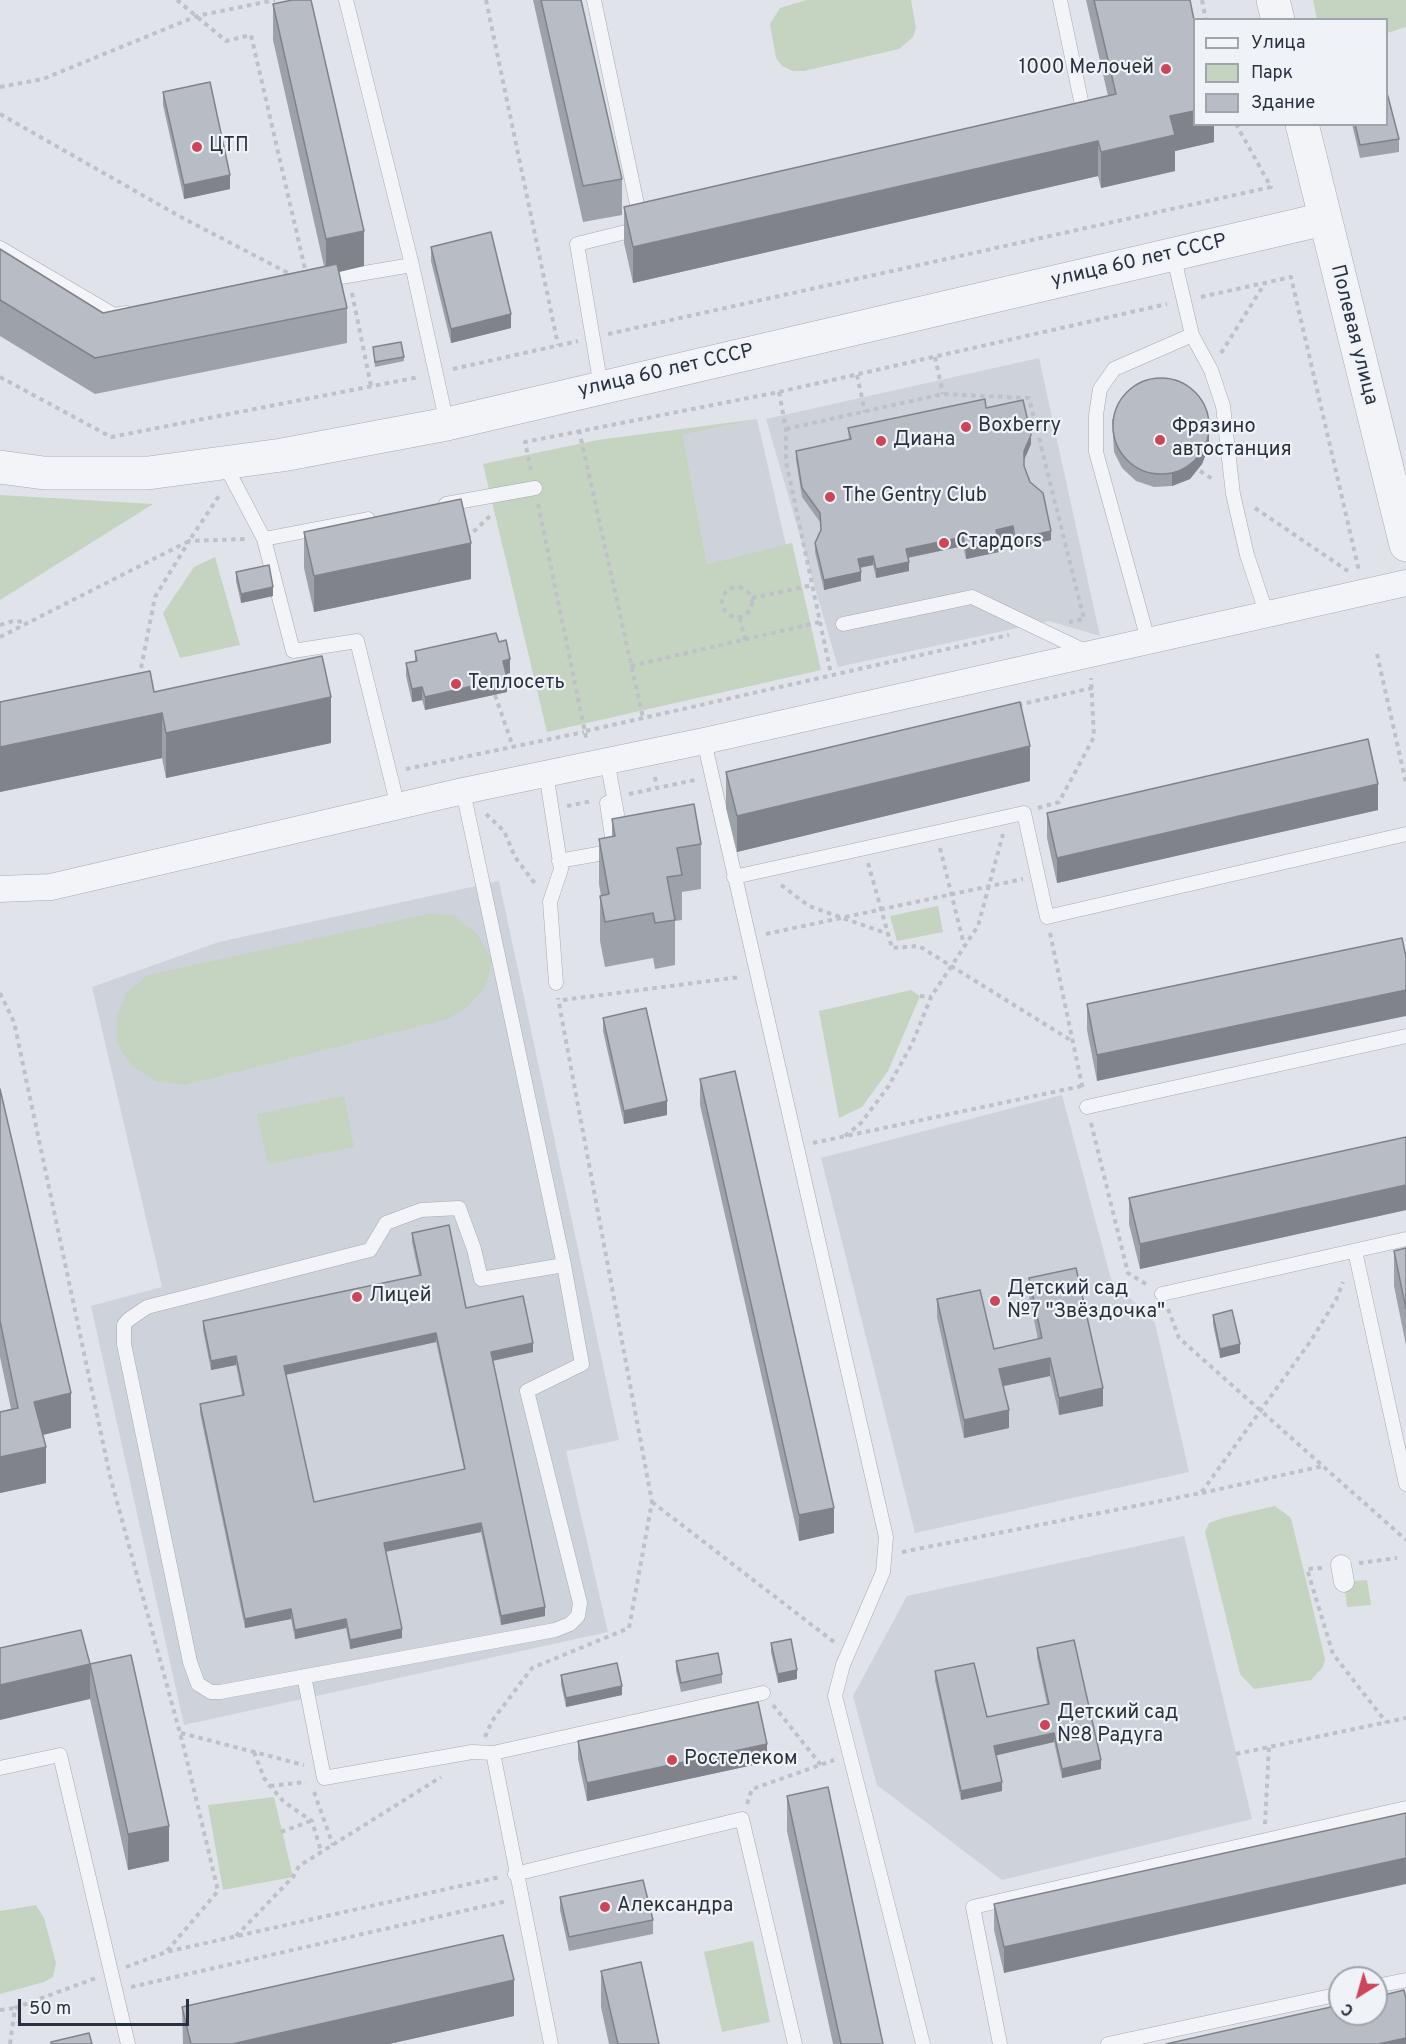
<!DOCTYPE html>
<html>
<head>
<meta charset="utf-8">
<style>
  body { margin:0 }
  #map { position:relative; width:1406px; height:2044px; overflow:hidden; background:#e0e3e9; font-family:Overpass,sans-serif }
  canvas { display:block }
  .legend { position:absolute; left:1193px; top:18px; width:195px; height:108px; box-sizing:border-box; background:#eff2f6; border:2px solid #a0a5ad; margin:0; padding:8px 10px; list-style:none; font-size:18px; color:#293140 }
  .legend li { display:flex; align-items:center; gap:12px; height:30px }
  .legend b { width:30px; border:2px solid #a0a5ad }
  .north { position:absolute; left:1328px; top:1966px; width:60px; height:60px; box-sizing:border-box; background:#eff2f6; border:2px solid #a0a5ad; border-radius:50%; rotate:217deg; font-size:16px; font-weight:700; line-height:24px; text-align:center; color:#293140 }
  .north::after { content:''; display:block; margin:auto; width:21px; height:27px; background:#cd4559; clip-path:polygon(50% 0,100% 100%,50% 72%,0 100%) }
  .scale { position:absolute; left:18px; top:1999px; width:171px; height:27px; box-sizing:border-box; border:3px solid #293140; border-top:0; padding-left:8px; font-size:18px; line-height:21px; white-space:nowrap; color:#293140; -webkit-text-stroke:4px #eff2f6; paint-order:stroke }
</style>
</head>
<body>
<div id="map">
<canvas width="1406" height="2044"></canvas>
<ul class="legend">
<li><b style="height:8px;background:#f2f4f7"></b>Улица</li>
<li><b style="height:16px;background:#c5d3c1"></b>Парк</li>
<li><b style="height:16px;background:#b7bcc5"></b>Здание</li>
</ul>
<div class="north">С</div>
<div class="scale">50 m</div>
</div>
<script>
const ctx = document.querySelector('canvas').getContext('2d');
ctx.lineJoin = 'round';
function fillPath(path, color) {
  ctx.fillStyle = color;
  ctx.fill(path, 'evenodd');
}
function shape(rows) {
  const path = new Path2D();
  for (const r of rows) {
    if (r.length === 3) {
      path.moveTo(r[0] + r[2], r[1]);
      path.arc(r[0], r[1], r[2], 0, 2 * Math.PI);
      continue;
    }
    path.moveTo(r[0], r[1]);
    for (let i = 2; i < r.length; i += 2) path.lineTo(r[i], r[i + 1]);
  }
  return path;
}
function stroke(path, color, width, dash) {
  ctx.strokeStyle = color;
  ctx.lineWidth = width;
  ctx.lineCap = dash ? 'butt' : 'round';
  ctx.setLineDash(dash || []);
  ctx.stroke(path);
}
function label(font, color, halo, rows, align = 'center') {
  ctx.font = font + ' Overpass,sans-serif';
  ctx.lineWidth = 4.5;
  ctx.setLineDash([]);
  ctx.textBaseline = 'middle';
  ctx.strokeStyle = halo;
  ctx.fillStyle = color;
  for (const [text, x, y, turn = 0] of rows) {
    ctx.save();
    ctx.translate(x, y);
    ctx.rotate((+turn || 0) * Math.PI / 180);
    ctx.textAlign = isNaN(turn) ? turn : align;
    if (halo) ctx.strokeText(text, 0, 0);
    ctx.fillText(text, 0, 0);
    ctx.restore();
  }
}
fillPath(shape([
  [1039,358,1100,636,1049,621,838,667,766,419],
  [757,419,786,545,707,564,683,435],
  [499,881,619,1440,566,1451,608,1632,184,1725,91,1306,162,1287,92,987,219,942],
  [1062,1095,1111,1279,1155,1323,1189,1472,915,1533,821,1158],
  [1184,1536,1252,1819,1002,1880,877,1785,853,1696,907,1596]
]), '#ced2db');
fillPath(shape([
  [807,0,911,0,916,28,913,37,899,49,804,71,793,71,782,66,776,58,770,24,780,8],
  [1313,0,1406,0,1406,27,1387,33,1386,20,1317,19],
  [757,419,683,435,707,564,792,543,821,670,547,732,483,464,598,440],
  [0,495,153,504,0,600],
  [215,557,240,645,180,658,163,613,194,567],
  [938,906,943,932,897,941,890,916],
  [428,914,453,915,477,934,492,960,486,986,468,1006,448,1019,185,1085,155,1081,132,1066,117,1044,117,1016,127,992,148,975],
  [911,990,920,996,888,1071,862,1107,839,1118,819,1011],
  [344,1096,354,1147,268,1164,257,1114],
  [1275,1506,1291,1518,1325,1659,1323,1667,1311,1680,1254,1689,1240,1674,1205,1532,1209,1523,1223,1518],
  [1367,1580,1371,1605,1347,1607,1344,1582],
  [274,1797,293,1877,223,1890,208,1805],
  [36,1905,44,1918,56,1963,53,1977,44,1982,0,1994,0,1911],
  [753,1941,770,2022,722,2032,704,1952]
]), '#c5d3c1');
const service = shape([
  [346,0,412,265,447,424],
  [594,0,642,228,577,244,601,387],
  [1060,0,1084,115,1080,115],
  [0,248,114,315,126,313],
  [1173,254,1192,335,1211,370,1223,406,1233,494,1247,555,1267,615],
  [323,280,412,265],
  [224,463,264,539,293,651,357,641,398,807],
  [446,504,535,488],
  [264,539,368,519],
  [843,624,972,597,1087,652],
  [1148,640,1096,452,1096,415,1100,389,1114,369,1192,335],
  [704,741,886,1537,883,1572,843,1665,835,1696,923,2044],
  [607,760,617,814],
  [546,773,561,869,550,902,556,983],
  [463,791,564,1265,582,1364,527,1391,580,1603,578,1616,570,1624,555,1630,220,1692,211,1692,198,1684,190,1662,124,1344,124,1325,128,1320,147,1307,370,1250,386,1223,421,1210,459,1208,474,1249,481,1279,564,1265],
  [559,861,609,852,612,848,612,837,607,803],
  [734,877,1024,813,1047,917,1406,834],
  [1087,1107,1406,1036],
  [1355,1251,1406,1484],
  [1162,1294,1406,1239],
  [304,1676,324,1778,472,1752,493,1753],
  [0,1768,60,1755,128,2044],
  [515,1874,742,1819,795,2044],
  [1376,1986,1406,1980],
  [551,2044,493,1753,763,1693],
  [1000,2044,973,1907,1406,1808],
  [1108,2044,1340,1994]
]);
const pedestrian = shape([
  [1341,1565,1344,1582]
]);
const minor = shape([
  [0,889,51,887,463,791,704,741,1406,583]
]);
const tertiary = shape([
  [1273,0,1278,20],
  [1302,124,1406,545],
  [0,467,44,473,148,473,282,455,447,424,1324,219]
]);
stroke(service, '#a5aab3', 15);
stroke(pedestrian, '#a5aab3', 21);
stroke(minor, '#a5aab3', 27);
stroke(tertiary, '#a5aab3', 34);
stroke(shape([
  [177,0,226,41,251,35,306,273],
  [486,0,558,345],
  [1202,0,1206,20],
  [0,87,43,79,197,16,275,0],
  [0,114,179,216,294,276],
  [352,293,371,386],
  [1201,297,1291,277,1359,571],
  [608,334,1271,187,1236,124],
  [1221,353,1265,283],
  [935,357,943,394],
  [453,369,578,341],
  [857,375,865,412],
  [0,377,111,437,419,377],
  [779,392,786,429,786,461,831,674],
  [786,429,943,394,1029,398,1084,619,1069,622],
  [579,430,643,718],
  [531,470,525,442,779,392,1167,304],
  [1200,471,1214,480],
  [538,504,587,742],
  [1255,508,1348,571],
  [467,538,492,514],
  [737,602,15],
  [752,598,813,585],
  [740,618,745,640],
  [0,625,13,621,27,622],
  [0,637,189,541,221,493],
  [1377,654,1406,783],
  [631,666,820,622],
  [141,668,155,597,189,541,245,539],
  [495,695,513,747],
  [1018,705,1092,688],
  [586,731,1009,635],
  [406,769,584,732],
  [655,777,657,788,695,780],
  [629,794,657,788],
  [567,806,592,801],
  [1038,808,1059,802,1094,737,1091,678],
  [486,814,504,831,515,857,536,885],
  [940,848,964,945],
  [868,863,892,948,919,946,1072,1041],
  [781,885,809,906,888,934],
  [1050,933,1083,1090],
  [766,934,1023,879],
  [0,993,14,1022,110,1476,184,1748,218,1891,166,1952],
  [920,996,931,997],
  [563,1000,740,977],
  [1091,1123,1128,1273,1149,1286],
  [845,1136,861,1123,888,1087,912,1044,931,997,978,926,1003,834],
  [813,1143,1082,1086],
  [1168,1309,1179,1338,1406,1540],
  [1202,1493,1323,1466],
  [652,1502,834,1642],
  [902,1552,1201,1493,1310,1342,1336,1300,1343,1282],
  [1359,1563,1397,1558],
  [1322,1568,1307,1569,1333,1654,1386,1722],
  [773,1705,821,1765],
  [181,1733,304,1765],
  [485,1737,492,1721,532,1668,629,1628,652,1502,558,998],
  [254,1752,264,1778,270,1786,284,1802,312,1821,321,1851],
  [1236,1754,1406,1718],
  [270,1786,306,1782],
  [314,1792,333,1845],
  [747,1804,752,1789,834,1760],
  [1265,1824,1269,1747],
  [281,1832,311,1821],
  [236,1936,293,1877,299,1866,441,1777],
  [126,1967,166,1952,500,1877],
  [131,1987,507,1901],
  [0,2010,15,2008],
  [10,2044,15,2008,96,1978]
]), '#bec1c7', 4, [4.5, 4.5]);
stroke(service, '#f2f4f7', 14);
stroke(pedestrian, '#f2f4f7', 20);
stroke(minor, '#f2f4f7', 26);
stroke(tertiary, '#f2f4f7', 33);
fillPath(shape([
  [533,0,581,0,622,179,622,215,583,222],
  [1086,0,1190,0,1214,124,1214,142,1175,151,1175,171,1101,188,1098,176,633,283,624,243,624,207,1108,96],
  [273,4,364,266,339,272,347,308,347,343,95,394,0,336,0,249,103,313,324,266,273,40],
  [163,92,230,189,184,199,163,105],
  [1352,124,1386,124,1399,139,1399,152,1360,158],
  [431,247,511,328,451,343,431,261],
  [373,347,404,357,404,361,375,367],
  [986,408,1031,444,1024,460,1024,466,1051,540,1015,548,1013,535,998,539,999,552,966,559,963,546,908,558,909,571,876,578,873,565,860,568,861,581,824,590,815,552,815,543,821,531,820,522,802,497,796,460,796,451,849,440,848,428],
  [1112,419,1209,446,1202,464,1190,479,1172,486,1154,487,1136,481,1122,468,1114,452],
  [304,532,471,579,314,612,304,568],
  [236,572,273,596,241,603,236,581],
  [415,651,510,673,506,674,507,692,425,710,422,700,412,702,406,676,406,663,415,661],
  [154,692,331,743,166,778,162,758,0,792,0,702],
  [726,772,1030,781,737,852,726,808],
  [1378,810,1057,883,1047,838,1047,813],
  [612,819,701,844,701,889,682,892,682,920,675,921,675,965,655,969,653,958,605,967,600,941,600,896,601,896,599,884,599,839,612,837],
  [1406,957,1097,1081,1087,1030,1087,1004],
  [603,1018,667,1115,624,1124,603,1031],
  [700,1079,834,1533,799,1541,700,1105],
  [0,1089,71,1428,43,1435,46,1483,0,1493,0,1412,11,1409,0,1357],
  [1406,1137,1406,1210,1140,1269,1129,1224,1129,1198],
  [412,1233,466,1308,533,1352,493,1361,545,1616,501,1625,481,1532,385,1552,402,1638,350,1649,346,1628,295,1639,291,1619,245,1628,200,1413,200,1404,242,1395,236,1365,211,1370,203,1330,203,1321,419,1275,412,1242],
  [436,1342,464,1469,314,1502,286,1375],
  [1406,1248,1406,1345,1394,1286,1394,1251],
  [1029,1278,1103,1406,1059,1415,1050,1376,1003,1386,1009,1428,964,1438,937,1317,937,1299,994,1349,1038,1339,1029,1296],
  [1213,1315,1240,1353,1220,1358,1213,1324],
  [771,1643,797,1679,778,1683,771,1652],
  [1037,1648,1101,1769,1062,1778,1054,1742,996,1755,1002,1791,961,1800,935,1680,935,1671,987,1717,1047,1704,1037,1657],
  [676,1661,722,1674,722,1683,681,1692,676,1670],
  [90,1664,169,1861,128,1870,90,1699],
  [561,1675,622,1695,566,1707,561,1684],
  [578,1741,767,1762,587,1801,578,1759],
  [787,1796,883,2044,833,2044,787,1831],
  [1406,1813,1004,1973,994,1930,994,1904],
  [560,1897,653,1920,653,1934,569,1951,560,1910],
  [601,1971,659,2044,609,2044,601,2007],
  [182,2007,514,2016,389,2044,183,2044]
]), '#9da2a9');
fillPath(shape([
  [1194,111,1194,124,1214,124,1214,142,1175,151,1175,171,1101,188,1101,152,1170,116],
  [1098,141,1098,176,633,283,633,247],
  [230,175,230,189,184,199,184,185],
  [364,231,364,266,326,275,326,239],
  [511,314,511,328,451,343,451,329],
  [1209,433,1209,446,1202,464,1190,479,1172,486,1172,473],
  [1031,435,1031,444,1024,460,1024,451],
  [1013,526,1013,535,996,539,996,530],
  [1051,531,1051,540,1015,548,1015,539],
  [963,537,963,546,906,558,906,549],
  [471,543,471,579,314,612,314,576],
  [999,543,999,552,966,559,966,549],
  [873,556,873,565,858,568,858,559],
  [909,562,909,571,876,578,876,569],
  [861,572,861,581,824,590,824,580],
  [273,587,273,596,241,603,241,594],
  [510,659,510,673,503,675,503,661],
  [507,678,507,692,425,710,425,697],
  [422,687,422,700,412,702,412,689],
  [331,697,331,743,166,778,166,733],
  [162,713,162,758,0,792,0,747],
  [1030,746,1030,781,737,852,737,816],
  [1378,784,1378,810,1057,883,1057,858],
  [1406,990,1406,1016,1097,1081,1097,1055],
  [667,1101,667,1115,624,1124,624,1111],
  [1406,1185,1406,1210,1140,1269,1140,1244],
  [436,1333,436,1342,284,1375,284,1366],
  [533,1343,533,1352,491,1361,491,1352],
  [1240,1344,1240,1353,1220,1358,1220,1349],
  [236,1356,236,1365,211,1370,211,1361],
  [1050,1358,1050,1376,999,1387,999,1369],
  [1103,1388,1103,1406,1059,1415,1059,1398],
  [71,1393,71,1428,34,1437,34,1402],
  [1009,1410,1009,1428,964,1438,964,1420],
  [46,1447,46,1483,0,1493,0,1457],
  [834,1508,834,1533,799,1541,799,1515],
  [481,1523,481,1532,384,1552,384,1543],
  [545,1607,545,1616,501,1625,501,1616],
  [291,1609,291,1619,245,1628,245,1619],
  [346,1619,346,1628,295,1639,295,1630],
  [402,1629,402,1638,350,1649,350,1640],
  [90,1664,90,1699,0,1720,0,1685],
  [797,1670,797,1679,778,1683,778,1674],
  [622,1686,622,1695,566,1707,566,1698],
  [1054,1733,1054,1742,994,1756,994,1746],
  [767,1744,767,1762,587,1801,587,1783],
  [1101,1760,1101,1769,1062,1778,1062,1769],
  [1002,1782,1002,1791,961,1800,961,1791],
  [169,1826,169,1861,128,1870,128,1834],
  [1406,1858,1406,1884,1004,1973,1004,1947],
  [514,1980,514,2016,389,2044,232,2044],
  [1406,2038,1406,2044,1378,2044]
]), '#80848a');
const building = shape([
  [292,0,311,0,364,231,326,239,273,4,292,0],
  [541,0,581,0,622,179,583,186,541,0],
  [1094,0,1190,0,1194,20,1194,111,1170,116,1175,135,1101,152,1098,141,633,247,624,207,1116,94,1094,0],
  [210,82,230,175,184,185,163,92,210,82],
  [1386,89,1399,139,1360,145,1355,124,1386,124,1386,89],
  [491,232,511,314,451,329,431,247,491,232],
  [0,249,103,313,337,264,347,308,95,358,0,300,0,249],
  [401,342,404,357,375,362,373,347,401,342],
  [1161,426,48],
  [985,399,986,408,1023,400,1031,435,1024,451,1024,466,1030,482,1043,493,1051,531,1015,539,1013,526,996,530,999,543,966,549,963,537,906,549,909,562,876,569,873,556,858,559,861,572,824,580,815,543,821,530,820,513,802,488,796,451,851,439,848,428,985,399],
  [461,499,471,543,314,576,304,532,461,499],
  [269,565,273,587,241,594,236,572,269,565],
  [496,633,499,642,506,640,510,659,503,661,507,678,425,697,422,687,412,689,406,663,417,661,415,651,496,633],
  [322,656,331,697,166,733,162,713,0,747,0,702,150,671,154,692,322,656],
  [1020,702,1030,746,737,816,726,772,1020,702],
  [1368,739,1378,784,1057,858,1047,813,1368,739],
  [694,804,701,844,677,848,682,875,667,877,675,920,655,923,653,913,605,922,600,896,609,894,599,839,615,836,612,819,694,804],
  [1402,938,1406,957,1406,990,1097,1055,1087,1004,1402,938],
  [646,1008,667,1101,624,1111,603,1018,646,1008],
  [735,1071,834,1508,799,1515,700,1079,735,1071],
  [0,1089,71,1393,34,1402,46,1447,0,1457,0,1412,18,1408,0,1321,0,1089],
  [1406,1137,1406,1185,1140,1244,1129,1198,1406,1137],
  [449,1225,466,1308,523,1296,533,1343,491,1352,545,1607,501,1616,481,1523,384,1543,402,1629,350,1640,346,1619,295,1630,291,1609,245,1619,200,1404,244,1395,236,1356,211,1361,203,1321,421,1275,412,1233,449,1225],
  [436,1333,465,1469,314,1502,284,1366,436,1333],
  [1406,1248,1406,1309,1394,1251,1406,1248],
  [1076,1268,1103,1388,1059,1398,1050,1358,999,1369,1009,1410,964,1420,937,1299,980,1290,994,1349,1042,1338,1029,1278,1076,1268],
  [1232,1310,1240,1344,1220,1349,1213,1315,1232,1310],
  [81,1630,90,1664,0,1685,0,1648,81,1630],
  [791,1639,797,1670,778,1674,771,1643,791,1639],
  [1074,1640,1101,1760,1062,1769,1054,1733,994,1746,1002,1782,961,1791,935,1671,974,1663,987,1717,1049,1704,1037,1648,1074,1640],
  [718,1653,722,1674,681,1683,676,1661,718,1653],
  [131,1655,169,1826,128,1834,90,1664,131,1655],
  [617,1663,622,1686,566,1698,561,1675,617,1663],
  [758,1702,767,1744,587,1783,578,1741,758,1702],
  [828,1787,883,2044,841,2044,787,1796,828,1787],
  [1406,1813,1406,1858,1004,1947,994,1904,1406,1813],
  [643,1880,653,1920,569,1937,560,1897,643,1880],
  [503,1935,514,1980,232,2044,191,2044,182,2007,503,1935],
  [641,1962,659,2044,618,2044,601,1971,641,1962],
  [1404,1990,1406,1999,1406,2038,1378,2044,1166,2044,1340,2005,1340,2014,1376,2014,1376,1997,1404,1990],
  [89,2033,92,2044,51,2044,51,2042,89,2033]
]);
fillPath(building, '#b7bcc5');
stroke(building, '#80848a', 1.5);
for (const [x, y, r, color] of [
  [1166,69,6,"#cd4559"],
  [197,147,6,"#cd4559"],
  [966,427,6,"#cd4559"],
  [1160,440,6,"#cd4559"],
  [881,441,6,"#cd4559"],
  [830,497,6,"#cd4559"],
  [944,543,6,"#cd4559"],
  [456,684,6,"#cd4559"],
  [357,1297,6,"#cd4559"],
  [995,1301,6,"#cd4559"],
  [1045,1725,6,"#cd4559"],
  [672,1760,6,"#cd4559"],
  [605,1907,6,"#cd4559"]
]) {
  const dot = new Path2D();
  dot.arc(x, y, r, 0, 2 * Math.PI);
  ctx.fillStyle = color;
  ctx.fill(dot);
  stroke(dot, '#eff2f6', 2);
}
label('20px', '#293140', '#eff2f6', [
  ["1000 Мелочей",1154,69,"right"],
  ["ЦТП",209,147],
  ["Boxberry",978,427],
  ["Фрязино",1172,428],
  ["автостанция",1172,451],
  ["Диана",893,441],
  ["The Gentry Club",842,497],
  ["Стардогs",956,543],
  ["Теплосеть",468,684],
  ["Детский сад",1007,1290],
  ["№7 \"Звёздочка\"",1007,1313],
  ["Лицей",369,1297],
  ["Детский сад",1057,1714],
  ["№8 Радуга",1057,1737],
  ["Ростелеком",684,1760],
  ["Александра",617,1907]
], 'left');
label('20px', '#293140', '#eff2f6', [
  ["улица 60 лет СССР",1139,262,-13],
  ["Полевая улица",1353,335,76],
  ["улица 60 лет СССР",666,372,-13]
]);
</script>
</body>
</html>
